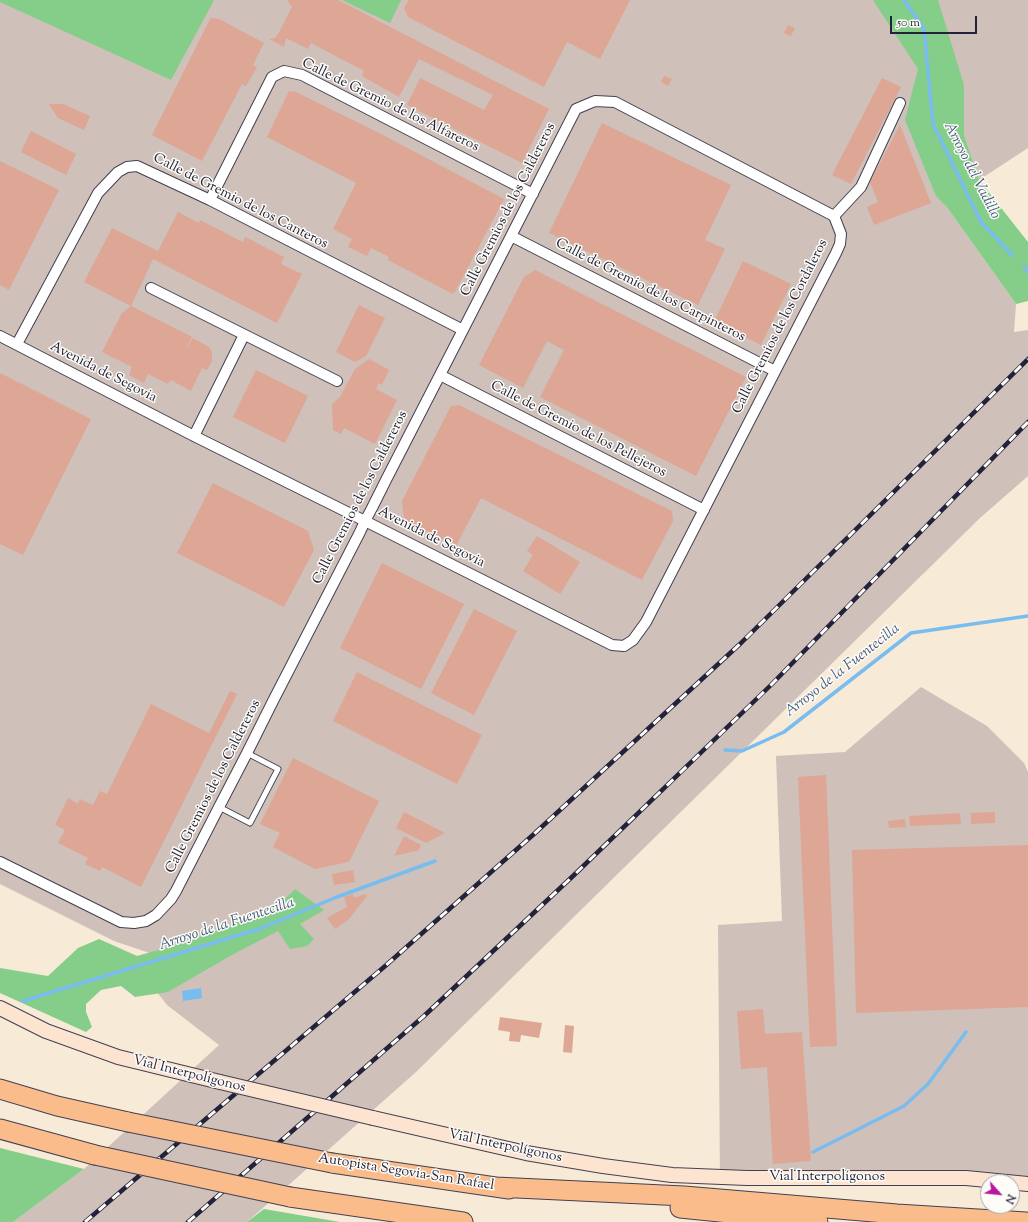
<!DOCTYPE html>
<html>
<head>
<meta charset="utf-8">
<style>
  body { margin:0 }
  #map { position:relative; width:1028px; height:1222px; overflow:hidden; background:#f7ead7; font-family:"Sorts Mill Goudy",serif }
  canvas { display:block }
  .north { position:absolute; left:980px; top:1174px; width:40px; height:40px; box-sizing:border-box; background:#fdfcf7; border:1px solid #a5a5ac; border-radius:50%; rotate:117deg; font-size:11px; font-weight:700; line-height:16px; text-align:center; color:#22223b }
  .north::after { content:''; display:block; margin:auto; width:14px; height:18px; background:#b5179e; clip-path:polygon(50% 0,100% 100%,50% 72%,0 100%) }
  .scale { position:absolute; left:890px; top:16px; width:87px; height:18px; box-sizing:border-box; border:2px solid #22223b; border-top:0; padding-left:5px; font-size:12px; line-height:14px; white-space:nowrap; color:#22223b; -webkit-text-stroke:3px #fdfcf7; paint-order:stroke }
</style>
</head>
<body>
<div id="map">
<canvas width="1028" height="1222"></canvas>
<div class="north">N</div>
<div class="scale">50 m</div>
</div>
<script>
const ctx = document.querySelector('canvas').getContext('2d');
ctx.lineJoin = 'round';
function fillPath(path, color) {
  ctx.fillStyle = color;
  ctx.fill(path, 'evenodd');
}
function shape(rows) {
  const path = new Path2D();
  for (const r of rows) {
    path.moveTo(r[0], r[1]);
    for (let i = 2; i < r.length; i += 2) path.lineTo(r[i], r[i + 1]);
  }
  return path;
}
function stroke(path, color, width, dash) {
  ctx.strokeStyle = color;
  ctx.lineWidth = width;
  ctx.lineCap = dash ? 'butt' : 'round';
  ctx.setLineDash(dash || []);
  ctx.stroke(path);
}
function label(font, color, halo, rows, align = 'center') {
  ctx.font = font + ' "Sorts Mill Goudy",serif';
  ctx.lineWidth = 3;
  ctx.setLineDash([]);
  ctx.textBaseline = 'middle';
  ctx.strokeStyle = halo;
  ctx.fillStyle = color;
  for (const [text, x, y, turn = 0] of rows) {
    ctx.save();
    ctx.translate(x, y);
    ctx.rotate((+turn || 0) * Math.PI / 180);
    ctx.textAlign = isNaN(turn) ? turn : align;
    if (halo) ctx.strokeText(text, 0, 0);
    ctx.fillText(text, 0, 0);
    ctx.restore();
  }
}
fillPath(shape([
  [0,0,1028,0,1028,148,979,180,946,206,1016,304,1014,332,1028,330,1028,476,980,518,416,1072,247,1222,13,1222,84,1169,219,1045,167,1005,150,983,203,971,114,941,0,884],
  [921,687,987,726,1024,763,1028,772,1028,1183,720,1184,718,925,782,921,776,756,845,752]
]), '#cfc0ba');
fillPath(shape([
  [0,0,214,0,171,80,0,2],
  [342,0,401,0,390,23],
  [873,0,938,0,964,85,964,136,979,180,1028,242,1028,301,1016,304,946,206,936,196,905,120,918,69],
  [295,889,324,910,300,924,314,939,307,946,290,949,278,931,230,956,168,992,135,997,121,986,101,990,86,1004,86,1012,92,1027,86,1032,0,993,0,968,48,976,78,948,99,939,137,956,190,941,278,906],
  [0,1148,84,1169,13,1222,0,1222],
  [264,1209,340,1222,247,1222]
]), '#84ce8a');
fillPath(shape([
  [201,988,202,998,183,1001,182,991]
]), '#79bcef');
stroke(shape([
  [904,0,924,29,933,124,981,222,1012,255],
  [1024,267,1028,272],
  [725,750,742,751,784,732,911,633,1028,616],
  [23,1001,259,929,337,897,435,861],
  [813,1152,904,1106,928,1084,966,1032]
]), '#79bcef', 3.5);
fillPath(shape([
  [287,0,338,0,549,109,522,163,407,105,420,78,484,110,493,95,419,59,399,97,362,76,364,71,311,43,308,49,286,38,284,47,269,39,275,38,278,34,292,7],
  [409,0,630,0,600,59,567,42,544,87,408,17,404,8],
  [212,18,219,19,264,43,253,65,257,67,246,86,242,84,202,161,152,135,210,19],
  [788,25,795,28,791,36,784,33],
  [664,76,672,79,668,86,661,82],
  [882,78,901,87,851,184,832,175],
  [289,91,296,92,381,134,504,199,455,292,453,294,388,260,389,257,371,248,367,256,348,247,352,239,333,229,356,183,267,137],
  [49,104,63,104,90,116,84,130,58,118],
  [602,123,731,185,705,240,725,249,698,305,549,233],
  [900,125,931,203,874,225,867,207,878,202,870,182],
  [31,131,76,154,66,175,21,152],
  [0,161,59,190,9,290,0,285],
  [178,212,199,223,200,220,243,242,245,237,284,257,281,264,302,274,277,323,153,259,131,306,84,282,112,228,158,251],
  [743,261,791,284,761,345,714,322],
  [535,270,746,377,696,476,540,397,564,350,547,341,523,388,479,365,524,277],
  [359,305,385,318,366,356,355,362,336,352],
  [131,306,192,337,185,351,193,338,209,347,212,352,212,361,207,370,202,368,191,391,171,380,168,384,148,374,144,383,129,375,132,367,102,352,122,313],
  [369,359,389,370,382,385,379,383,376,389,397,400,375,444,344,428,341,434,333,430,332,404,340,397,355,369],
  [256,370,308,396,285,443,233,417],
  [0,373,91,419,23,555,0,544],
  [459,405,672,511,673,521,642,580,481,498,456,546,404,519,402,501,451,406],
  [213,483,308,531,314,550,284,607,177,553],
  [537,536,580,562,560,594,523,571,533,555,527,551],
  [382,563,464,604,421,689,340,648],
  [474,609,517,631,474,715,431,693],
  [357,672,482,735,457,784,333,721],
  [230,691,237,694,141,887,102,867,100,871,85,864,88,858,58,843,65,830,55,825,68,798,78,804,80,799,93,805,100,791,107,794,151,704,209,733],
  [293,758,379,801,349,862,315,869,273,847,280,833,260,824],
  [826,775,837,1046,810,1047,798,777],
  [404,812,445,833,426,843,396,828],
  [995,812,995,823,971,824,971,813],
  [960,813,961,824,910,826,909,816],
  [905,819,906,827,889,828,888,821],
  [404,836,421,845,419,850,394,856],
  [1028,845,1028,1007,856,1013,852,850],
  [353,870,355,882,334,885,332,874],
  [353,894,354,898,365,894,367,896,348,920,335,929,327,918,347,907,344,897],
  [763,1009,765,1034,802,1032,811,1161,773,1164,767,1067,741,1069,737,1011],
  [500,1017,542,1023,539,1038,521,1035,520,1042,509,1041,510,1032,498,1030],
  [565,1025,574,1026,572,1053,563,1052]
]), '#dda695');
const service = shape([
  [219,807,250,823,278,769,247,753]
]);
const minor = shape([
  [210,200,272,77,284,71,302,75,533,194],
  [834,216,861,187,900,103],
  [511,236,775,371],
  [151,288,337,381],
  [0,336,194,436,365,521,612,645,624,646,633,640,646,622,836,253,840,244,841,234,834,216,615,102,595,101,576,109,444,367,386,480,372,508,365,521,360,532,273,701,247,753,219,807,176,891,171,899,156,915,146,921,134,923,121,922,0,862],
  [17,344,98,193,118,172,127,167,137,166,210,200,463,330],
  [440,375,704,510],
  [194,436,244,335]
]);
const secondary = shape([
  [0,1008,46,1031,118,1057,220,1082],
  [373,1118,526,1153,603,1166,672,1175,747,1178,966,1178,1028,1184]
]);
const motorway = shape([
  [0,1089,57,1106,128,1122],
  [0,1129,95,1155],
  [332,1163,509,1189],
  [496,1187,684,1196,897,1214,1026,1222],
  [290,1197,463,1222],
  [680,1208,818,1222]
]);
stroke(service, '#424052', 7);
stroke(minor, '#424052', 12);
stroke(secondary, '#424052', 16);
stroke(motorway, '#424052', 21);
stroke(service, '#fff', 5);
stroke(minor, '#fff', 10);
stroke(secondary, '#fde4d1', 14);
stroke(motorway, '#fabc8b', 19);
const rail = shape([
  [85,1222,384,967,534,834,740,644,1028,359],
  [188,1222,424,1016,573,876,771,685,1028,422]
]);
stroke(rail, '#22223b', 4.5);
stroke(rail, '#fdfcf7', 3, [9]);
const secondaryBridge = shape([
  [220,1082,373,1118]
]);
const motorwayBridge = shape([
  [128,1122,332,1163],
  [95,1155,290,1197]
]);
stroke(secondaryBridge, '#424052', 16, []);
stroke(motorwayBridge, '#424052', 21, []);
stroke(secondaryBridge, '#fde4d1', 14);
stroke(motorwayBridge, '#fabc8b', 19);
label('14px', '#22223b', '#fdfcf7', [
  ["Calle de Gremio de los Alfareros",390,106,26],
  ["Calle de Gremio de los Canteros",240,202,27],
  ["Calle Gremios de los Caldereros",509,210,-63],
  ["Calle de Gremio de los Carpinteros",650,291,27],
  ["Calle Gremios de los Cordaleros",781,327,-63],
  ["Avenida de Segovia",103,373,27],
  ["Calle de Gremio de los Pellejeros",578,430,27],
  ["Calle Gremios de los Caldereros",361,498,-63],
  ["Avenida de Segovia",431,538,27],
  ["Calle Gremios de los Caldereros",214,787,-63],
  ["Vial Interpolígonos",189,1075,14],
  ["Vial Interpolígonos",505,1147,12],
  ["Autopista Segovia-San Rafael",406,1173,9],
  ["Vial Interpolígonos",827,1178]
]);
label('italic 15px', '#40587a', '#fdfcf7', [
  ["Arroyo del Vadillo",971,171,63],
  ["Arroyo de la Fuentecilla",843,671,-38],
  ["Arroyo de la Fuentecilla",227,925,-18]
]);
</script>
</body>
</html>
